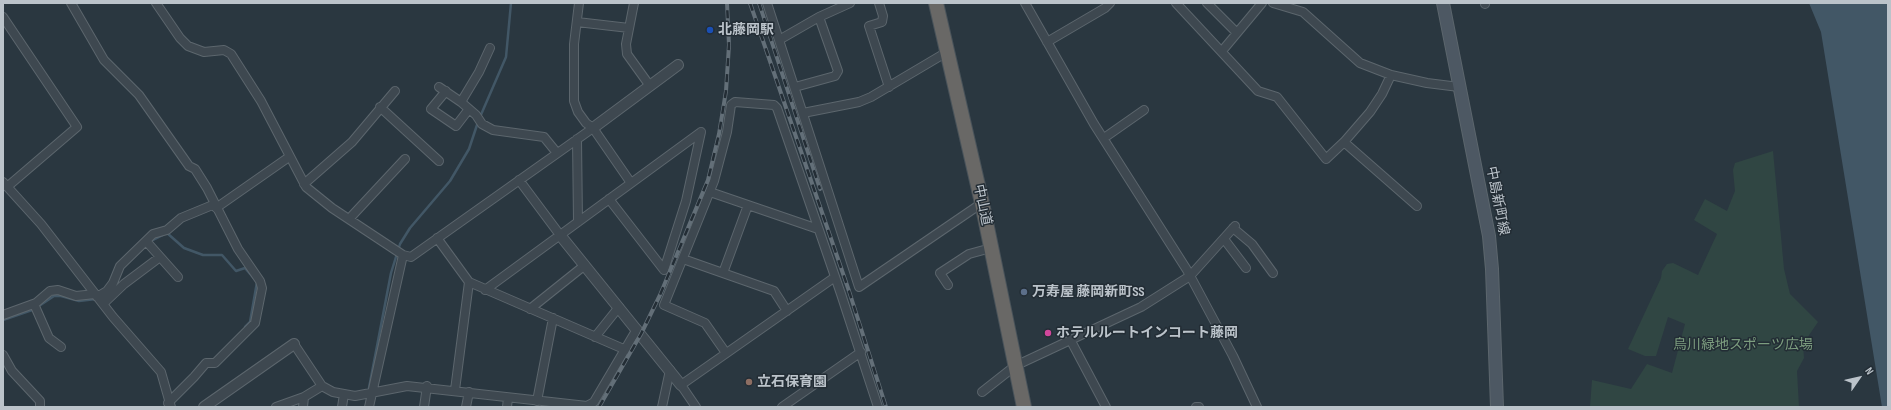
<!DOCTYPE html>
<html>
<head>
<meta charset="utf-8">
<style>
  body { margin:0 }
  #map { position:relative; width:1891px; height:410px; overflow:hidden; background:#2a3740; font-family:"Sofia Sans Condensed",sans-serif }
  canvas { display:block }
  .frame { position:absolute; inset:0; border:4px solid #bbc3ca; pointer-events:none }
  .north { position:absolute; left:1839px; top:358px; width:40px; height:40px; -webkit-text-stroke:3px #232d35; paint-order:stroke; rotate:56deg; font-size:11px; font-weight:700; line-height:16px; text-align:center; color:#bbc3ca }
  .north::after { content:''; display:block; margin:auto; width:14px; height:18px; background:#bbc3ca; clip-path:polygon(50% 0,100% 100%,50% 72%,0 100%) }
</style>
</head>
<body>
<div id="map">
<canvas width="1891" height="410"></canvas>
<div class="frame"></div>
<div class="north">N</div>
</div>
<script>
const ctx = document.querySelector('canvas').getContext('2d');
ctx.lineJoin = 'round';
function fillPath(path, color) {
  ctx.fillStyle = color;
  ctx.fill(path, 'evenodd');
}
function shape(rows) {
  const path = new Path2D();
  for (const r of rows) {
    path.moveTo(r[0], r[1]);
    for (let i = 2; i < r.length; i += 2) path.lineTo(r[i], r[i + 1]);
  }
  return path;
}
function stroke(path, color, width, dash) {
  ctx.strokeStyle = color;
  ctx.lineWidth = width;
  ctx.lineCap = dash ? 'butt' : 'round';
  ctx.setLineDash(dash || []);
  ctx.stroke(path);
}
function label(font, color, halo, rows, align = 'center') {
  ctx.font = font + ' "Sofia Sans Condensed","Noto Sans JP",sans-serif';
  ctx.lineWidth = 3;
  ctx.setLineDash([]);
  ctx.textBaseline = 'middle';
  ctx.strokeStyle = halo;
  ctx.fillStyle = color;
  for (const [text, x, y, turn = 0] of rows) {
    ctx.save();
    ctx.translate(x, y);
    ctx.rotate((+turn || 0) * Math.PI / 180);
    ctx.textAlign = isNaN(turn) ? turn : align;
    if (halo) ctx.strokeText(text, 0, 0);
    ctx.fillText(text, 0, 0);
    ctx.restore();
  }
}
fillPath(shape([
  [1773,151,1784,269,1790,294,1818,322,1803,344,1804,358,1797,371,1799,407,1590,407,1592,380,1631,389,1647,364,1672,373,1685,324,1668,317,1656,356,1645,356,1628,349,1661,278,1662,271,1667,264,1673,263,1698,275,1717,234,1694,220,1705,199,1727,211,1735,191,1733,170,1735,163]
]), '#304643');
fillPath(shape([
  [1809,3,1888,3,1888,407,1882,407,1821,32]
]), '#425766');
stroke(shape([
  [480,117,506,57,511,3],
  [167,233,184,248,203,255,222,255,236,271,245,268,257,282,250,322,245,327],
  [151,241,163,235],
  [39,306,54,296,61,296,79,301,96,299],
  [3,320,35,309],
  [368,393,391,273,400,244,410,228,450,181,469,149,478,122]
]), '#425766', 2.5);
const minor = shape([
  [71,3,104,60,139,95,189,166,195,169,207,188,238,249,260,281,262,288,255,323,215,363,206,363,194,377,168,403],
  [156,3,180,38,188,46,204,52,224,50,231,54,261,101,306,187,332,208,403,255,411,257,593,128],
  [579,3,574,44,574,101,578,112,586,123,593,128,631,183],
  [634,3,626,44,627,54,650,86],
  [767,3,859,287,982,203],
  [879,3,883,16,882,22,869,26,889,87],
  [1025,3,1094,124,1187,270,1233,356,1257,407],
  [1176,3,1258,91,1277,97,1326,159,1344,142,1370,112,1382,94,1391,75],
  [1207,3,1236,32],
  [1273,3,1303,12,1360,63,1391,75,1427,83,1459,87],
  [1485,3,1485,4],
  [3,17,77,127,7,187],
  [577,22,629,28],
  [779,40,819,17],
  [1047,42,1105,8,1110,3],
  [1222,51,1262,3],
  [439,87,461,102,476,115,482,124,493,130,544,137,557,153],
  [795,87,835,76,838,71,819,17,850,3],
  [446,91,431,109,456,126,469,109],
  [461,102,479,72,490,48],
  [380,107,439,161],
  [803,113,859,102,871,97,947,52],
  [1104,138,1144,110],
  [577,139,578,222],
  [1344,142,1417,206],
  [519,180,560,235],
  [3,182,41,224,113,317,161,372,171,407],
  [304,184,352,142,395,91],
  [710,192,818,229],
  [609,199,664,270],
  [216,208,289,157],
  [349,219,405,159],
  [1233,228,1252,244,1273,273],
  [437,238,469,282,626,350],
  [1224,239,1246,268],
  [146,241,178,277],
  [683,259,774,291,787,311],
  [664,270,686,201,701,132],
  [723,273,748,205],
  [948,285,940,273,969,254,991,248],
  [485,290,701,132],
  [97,297,107,291,113,283,120,266,153,234,167,230,181,218,215,204],
  [34,304,49,338,61,347],
  [103,304,124,284,160,257],
  [530,309,585,265],
  [3,315,36,303,50,291,58,290,76,296,95,294],
  [595,337,619,307],
  [1071,341,1106,407],
  [294,344,322,386],
  [726,353,705,323,664,305,714,181,727,132,731,105,735,102,774,105,777,108,841,294,878,407],
  [3,355,12,371,40,401,40,407],
  [455,390,469,282],
  [982,392,1015,366,1141,307,1190,276,1235,226],
  [537,401,553,318],
  [276,407,304,397],
  [303,407,304,397,322,386,333,392,355,396,407,386,587,406,594,402,637,329],
  [342,407,344,394],
  [369,407,403,255],
  [424,407,427,386],
  [466,407,469,392],
  [507,407,508,398],
  [662,407,670,370],
  [696,407,681,385,835,277],
  [782,407,861,352],
  [1196,407,1199,407]
]);
const tertiary = shape([
  [593,128,678,65],
  [560,235,681,385],
  [204,407,294,344]
]);
const secondary = shape([
  [1443,3,1489,236,1492,269,1497,407]
]);
const trunk = shape([
  [936,3,982,203,1024,407]
]);
stroke(minor, '#5c666d', 10);
stroke(tertiary, '#5c666d', 12);
stroke(secondary, '#5c666d', 14);
stroke(trunk, '#49535a', 16);
stroke(minor, '#3e4850', 8);
stroke(tertiary, '#3e4850', 10);
stroke(secondary, '#4d5863', 12);
stroke(trunk, '#696866', 14);
const rail = shape([
  [750,3,849,291,886,407],
  [759,3,820,189],
  [599,407,641,334,660,295,708,180,719,134,726,91,729,45,727,3]
]);
stroke(rail, '#636f78', 4);
stroke(rail, '#232d35', 2.5, [8]);
for (const [x, y, r, color] of [
  [710,30,4,"#1a4fb4"],
  [1024,292,4,"#5c6f8a"],
  [1048,333,4,"#d1479c"],
  [749,382,4,"#8d6e63"]
]) {
  const dot = new Path2D();
  dot.arc(x, y, r, 0, 2 * Math.PI);
  ctx.fillStyle = color;
  ctx.fill(dot);
  stroke(dot, '#232d35', 1.5);
}
label('bold 14px', '#bbc3ca', '#232d35', [
  ["北藤岡駅",718,30],
  ["万寿屋 藤岡新町SS",1032,292],
  ["ホテルルートインコート藤岡",1056,333],
  ["立石保育園",757,382]
], 'left');
label('14px', '#bbc3ca', '#232d35', [
  ["中島新町線",1497,201,79],
  ["中山道",982,205,78]
]);
label('14px', '#7c9d7f', '#232d35', [
  ["烏川緑地スポーツ広場",1743,345]
]);
</script>
</body>
</html>
